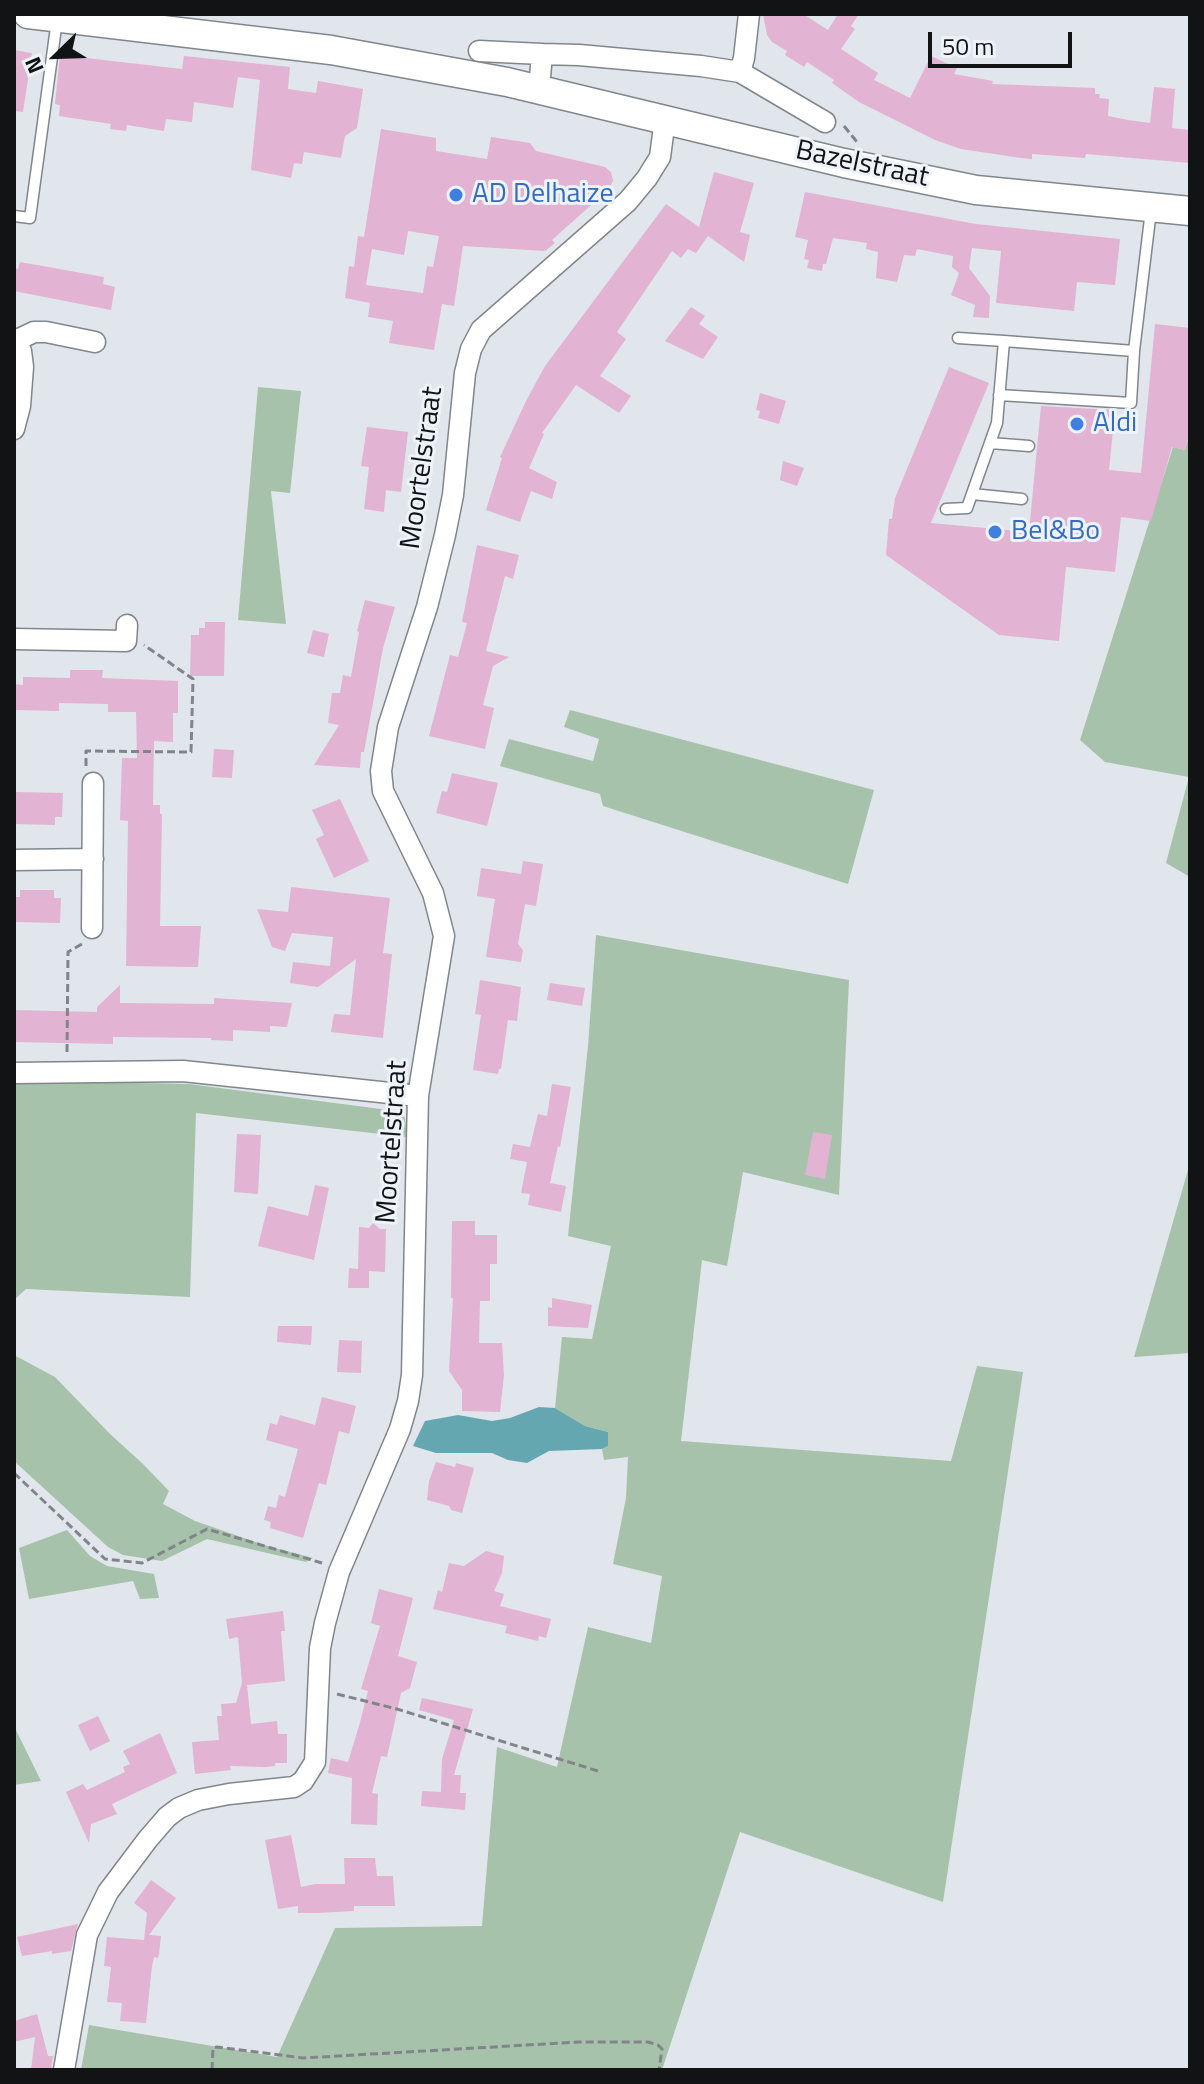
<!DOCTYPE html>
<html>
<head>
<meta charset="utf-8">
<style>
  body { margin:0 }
  #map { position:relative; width:1204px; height:2084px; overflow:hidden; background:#e0e6ec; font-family:"Titillium Web",sans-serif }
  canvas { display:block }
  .frame { position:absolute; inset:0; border:16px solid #111315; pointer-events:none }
  .north { position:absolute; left:16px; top:16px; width:80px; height:80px; -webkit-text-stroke:6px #edf3f9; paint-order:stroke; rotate:247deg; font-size:22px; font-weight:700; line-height:32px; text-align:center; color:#111315 }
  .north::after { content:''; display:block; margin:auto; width:28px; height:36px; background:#111315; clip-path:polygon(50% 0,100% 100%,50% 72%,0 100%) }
  .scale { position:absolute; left:928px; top:32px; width:144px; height:36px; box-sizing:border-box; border:4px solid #111315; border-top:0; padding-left:10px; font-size:24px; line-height:28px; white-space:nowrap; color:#111315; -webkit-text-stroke:6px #edf3f9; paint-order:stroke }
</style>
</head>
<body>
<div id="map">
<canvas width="1204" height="2084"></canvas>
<div class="frame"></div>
<div class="north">N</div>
<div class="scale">50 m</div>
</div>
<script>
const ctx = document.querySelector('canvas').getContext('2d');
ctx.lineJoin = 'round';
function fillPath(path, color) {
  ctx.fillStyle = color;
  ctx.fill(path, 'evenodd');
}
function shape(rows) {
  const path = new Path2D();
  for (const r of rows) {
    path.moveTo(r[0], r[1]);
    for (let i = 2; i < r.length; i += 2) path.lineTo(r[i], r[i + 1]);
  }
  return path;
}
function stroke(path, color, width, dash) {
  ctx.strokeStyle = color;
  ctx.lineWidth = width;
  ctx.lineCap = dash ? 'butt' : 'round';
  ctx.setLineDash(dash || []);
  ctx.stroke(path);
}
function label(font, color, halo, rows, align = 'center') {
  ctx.font = font + ' "Titillium Web",sans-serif';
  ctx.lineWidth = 6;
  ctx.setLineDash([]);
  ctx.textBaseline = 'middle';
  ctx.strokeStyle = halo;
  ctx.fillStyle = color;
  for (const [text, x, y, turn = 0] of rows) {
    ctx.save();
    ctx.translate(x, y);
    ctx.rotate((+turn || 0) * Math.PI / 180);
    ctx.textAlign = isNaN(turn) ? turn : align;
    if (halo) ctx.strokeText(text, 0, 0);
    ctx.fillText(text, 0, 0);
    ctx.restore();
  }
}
fillPath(shape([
  [258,387,301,391,290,493,271,491,286,624,238,620],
  [1190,432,1190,877,1166,863,1189,777,1105,762,1080,740,1173,447,1185,450],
  [570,710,874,790,848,884,603,806,600,794,500,766,509,739,593,761,599,739,564,727],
  [596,935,849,980,839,1195,743,1172,727,1266,702,1260,681,1441,951,1461,977,1366,1023,1372,943,1902,740,1832,662,2070,81,2070,89,2025,277,2057,335,1928,482,1926,497,1747,557,1767,588,1627,651,1643,662,1576,613,1564,626,1498,628,1457,604,1460,602,1449,608,1446,608,1432,585,1426,555,1408,562,1337,592,1339,611,1246,568,1236,588,1046],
  [57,1081,189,1084,396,1111,405,1118,407,1137,196,1113,190,1297,26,1289,14,1300,14,1083],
  [1190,1163,1190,1353,1134,1357],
  [14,1355,55,1377,110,1434,143,1464,169,1491,163,1504,195,1521,267,1546,313,1558,306,1562,207,1539,162,1561,123,1555,108,1547,14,1461],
  [67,1530,90,1556,107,1566,154,1574,159,1598,140,1599,133,1581,29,1599,19,1548],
  [14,1726,41,1781,14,1785]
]), '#a6c2aa');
fillPath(shape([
  [539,1407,555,1408,585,1426,608,1432,608,1446,602,1449,549,1451,527,1463,508,1460,492,1453,436,1453,413,1446,425,1421,458,1415,492,1421,510,1418]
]), '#65a7b0');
fillPath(shape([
  [763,14,803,14,828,30,838,14,859,14,851,26,855,29,841,49,878,73,874,80,910,98,931,56,957,68,954,74,993,81,992,84,1095,88,1095,94,1100,94,1099,98,1109,99,1108,116,1128,120,1150,123,1154,87,1175,89,1172,128,1190,130,1190,163,1086,154,1085,158,1032,154,1032,159,1021,158,961,149,935,140,859,102,832,83,834,80,807,62,804,67,785,55,787,51,772,42,767,35],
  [14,50,32,53,23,112,14,111],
  [60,55,182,69,184,56,290,67,288,89,316,93,318,81,363,89,357,128,345,136,341,158,304,152,302,164,294,163,291,178,251,170,260,80,238,77,233,108,194,102,192,122,166,119,164,131,127,125,126,131,110,129,111,124,59,116,60,105,55,104],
  [381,129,436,138,436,151,487,159,491,137,530,143,536,151,605,167,611,172,613,181,608,190,552,240,555,243,545,251,463,246,454,306,442,304,434,350,389,343,393,321,368,317,370,303,345,298,349,266,354,267,358,236,364,237],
  [408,231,439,236,433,267,427,266,423,293,366,285,372,249,404,255],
  [714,172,754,183,740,232,750,235,744,262,708,236,696,253,688,249,681,258,672,251,617,332,626,339,600,376,631,396,619,413,576,385,542,433,544,434,529,468,557,482,552,499,531,491,520,522,486,510,502,458,500,457,526,401,545,366,666,204,699,227],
  [805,192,976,224,1120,239,1115,285,1077,282,1074,311,996,303,1001,251,972,248,969,268,990,296,989,318,973,317,975,305,951,295,959,273,952,267,953,256,917,249,915,256,904,255,897,282,876,278,878,252,866,249,867,243,833,238,826,264,823,264,822,271,807,268,809,260,804,259,808,240,795,237],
  [20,262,104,277,103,284,115,287,111,310,14,291,14,268,18,269],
  [691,307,705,316,699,324,718,337,703,359,665,341],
  [1155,324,1190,328,1190,432,1185,450,1172,447,1151,521,1121,517,1115,572,1066,567,1059,641,999,635,886,555,889,519,892,519,895,498,949,367,989,383,931,523,1029,532,1041,406,1115,410,1109,470,1141,473],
  [760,393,786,401,779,424,758,418,760,411,756,410],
  [367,427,408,432,401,492,386,490,384,512,364,509,369,467,361,466],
  [783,461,804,468,797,486,780,480],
  [477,545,519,555,513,579,505,576,486,651,509,657,493,666,483,705,494,708,485,749,429,736,450,655,458,657,467,623,462,622],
  [365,600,395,607,383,648,364,752,361,752,360,768,314,765,339,725,328,723,332,693,340,693,343,675,351,677,359,632,357,631],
  [205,622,225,622,224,676,190,676,191,635,199,635,199,628,205,628],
  [313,630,329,634,324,657,307,653],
  [70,670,103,670,102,678,178,681,178,713,173,713,173,742,154,741,153,805,160,805,160,814,162,814,160,926,201,926,198,967,126,966,128,821,120,820,122,758,137,758,136,712,108,712,108,704,59,703,59,711,14,710,14,684,23,685,23,677,70,678],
  [214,749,234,750,232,778,212,777],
  [452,773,498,783,487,826,436,813,442,791,447,792],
  [16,792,63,793,62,817,55,817,55,825,14,824],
  [340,799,369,861,334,878,316,839,324,835,312,810],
  [523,861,543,864,536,906,525,904,518,944,523,950,521,962,486,957,495,899,477,896,481,868,521,874],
  [291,887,390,898,383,953,392,954,383,1038,331,1032,334,1014,350,1015,356,959,318,987,290,983,293,962,330,966,333,937,292,933,285,951,272,947,257,909,288,912],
  [20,890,54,890,54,898,61,898,60,923,14,922,14,897,20,897],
  [480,980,521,987,517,1021,508,1020,501,1069,499,1069,498,1074,473,1070,481,1015,475,1014],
  [550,983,585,988,582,1006,547,1000],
  [120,985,120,1003,214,1004,214,998,292,1003,287,1027,270,1026,270,1032,233,1030,233,1041,211,1040,211,1038,113,1037,113,1044,14,1042,14,1010,97,1012,97,1007],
  [552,1084,571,1087,560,1147,558,1146,550,1183,566,1186,561,1212,528,1205,530,1194,521,1193,527,1162,510,1159,513,1144,530,1147,538,1114,547,1116],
  [813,1132,832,1135,825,1179,805,1175],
  [237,1134,261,1135,258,1194,234,1192],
  [315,1185,329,1188,314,1260,258,1246,268,1206,308,1216],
  [452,1221,475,1221,475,1235,497,1235,497,1264,490,1264,490,1301,480,1301,479,1343,502,1343,504,1375,500,1412,462,1411,462,1390,449,1371,453,1298,451,1298],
  [373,1223,380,1229,386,1229,385,1272,369,1271,369,1288,348,1288,349,1268,358,1269,359,1227,369,1228],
  [552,1298,592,1305,588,1328,548,1326,548,1307,552,1308],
  [278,1326,312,1326,311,1345,277,1342],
  [339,1340,362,1341,361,1373,337,1372],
  [322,1397,356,1406,349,1434,339,1431,326,1485,319,1483,303,1538,270,1528,271,1522,264,1520,268,1506,276,1508,279,1495,285,1497,298,1449,266,1440,270,1423,277,1425,280,1415,315,1425],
  [436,1462,455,1467,456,1463,474,1468,462,1513,451,1510,449,1506,427,1500,429,1481],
  [486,1551,504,1556,502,1573,494,1591,504,1594,500,1606,551,1619,546,1638,539,1636,538,1641,505,1633,507,1626,433,1609,438,1590,442,1592,449,1563,464,1566],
  [379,1589,413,1598,398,1656,417,1662,410,1688,401,1693,387,1757,381,1756,372,1793,378,1794,377,1825,351,1824,352,1778,328,1773,331,1758,348,1762,359,1726,368,1691,361,1689,380,1626,371,1623],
  [283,1611,285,1631,281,1631,285,1681,247,1685,251,1724,277,1721,278,1734,287,1734,287,1763,275,1763,275,1766,265,1767,230,1766,231,1770,195,1774,192,1742,219,1740,217,1716,222,1716,221,1704,236,1703,242,1683,238,1637,229,1639,226,1619],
  [422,1698,473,1709,454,1775,461,1775,460,1793,466,1793,465,1810,421,1806,422,1791,441,1792,442,1759,454,1720,419,1710],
  [98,1716,110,1741,90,1751,78,1725],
  [160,1733,177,1773,112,1804,117,1814,91,1824,89,1843,66,1792,83,1784,87,1790,125,1772,123,1767,130,1764,123,1751],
  [291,1835,301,1887,315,1884,345,1884,344,1858,375,1858,377,1876,393,1876,395,1906,354,1906,354,1911,317,1913,298,1913,298,1906,278,1909,265,1840],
  [151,1880,176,1898,149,1935,161,1936,159,1954,158,1958,154,1957,152,1966,146,2023,120,2021,122,2003,107,2002,111,1967,104,1966,107,1937,144,1940,147,1913,134,1903],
  [78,1924,71,1951,52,1954,52,1951,22,1956,17,1937],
  [37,2014,48,2056,53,2056,51,2070,31,2070,35,2037,14,2042,14,2021]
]), '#e2b3d3');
const lane = shape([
  [14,216,30,218,57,20],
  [958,338,1004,341],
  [999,395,1131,403,1134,351],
  [990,443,1029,446],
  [972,494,1022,499],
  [946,509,967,508,997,423,1004,341,1134,351,1151,210]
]);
const street = shape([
  [479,51,542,54],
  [740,72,744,58,749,14],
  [539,89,542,54,579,55,701,66,740,72,825,122],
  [14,339,21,351,23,367,20,406,14,429],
  [15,341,34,332,46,332,95,342],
  [14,639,126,641,127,625],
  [14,860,93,859],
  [92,928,93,783],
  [14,1073,183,1071,418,1096],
  [64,2070,87,1935,108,1892,148,1839,167,1817,179,1808,198,1800,229,1794,294,1787,303,1781,315,1762,320,1648,325,1623,339,1572,400,1429,408,1401,412,1375,418,1096,444,936,433,893,383,791,381,771,388,727,427,607,445,535,453,495,465,373,471,349,481,330,628,201,647,178,660,157,665,119]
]);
const secondary = shape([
  [28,14,331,50,507,82,844,163,976,190,1190,211]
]);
stroke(lane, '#81868b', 13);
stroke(street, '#81868b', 23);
stroke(secondary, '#81868b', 31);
stroke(shape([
  [844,126,857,142],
  [86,766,86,751,191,752,193,679,144,645],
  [67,1052,68,952,82,944],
  [14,1473,105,1559,142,1563,207,1529,322,1563],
  [337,1694,397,1709,598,1771],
  [212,2070,213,2048,217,2047,303,2058,579,2042,648,2042,658,2045,662,2049,659,2070]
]), '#818589', 3, [8, 4]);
stroke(lane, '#fff', 10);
stroke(street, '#fff', 20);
stroke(secondary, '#fff', 28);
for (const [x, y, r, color] of [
  [456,195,8,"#3f7fe0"],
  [1077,424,8,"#3f7fe0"],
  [995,532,8,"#3f7fe0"]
]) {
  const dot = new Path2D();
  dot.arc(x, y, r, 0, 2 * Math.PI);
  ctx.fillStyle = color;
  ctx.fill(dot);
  stroke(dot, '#edf3f9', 3);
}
label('28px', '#111315', '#edf3f9', [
  ["Bazelstraat",862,165,12],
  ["Moortelstraat",423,468,-82],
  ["Moortelstraat",393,1142,-86]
]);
label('28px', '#366cbe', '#edf3f9', [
  ["AD Delhaize",472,195],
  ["Aldi",1093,424],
  ["Bel&Bo",1011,532]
], 'left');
</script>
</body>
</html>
